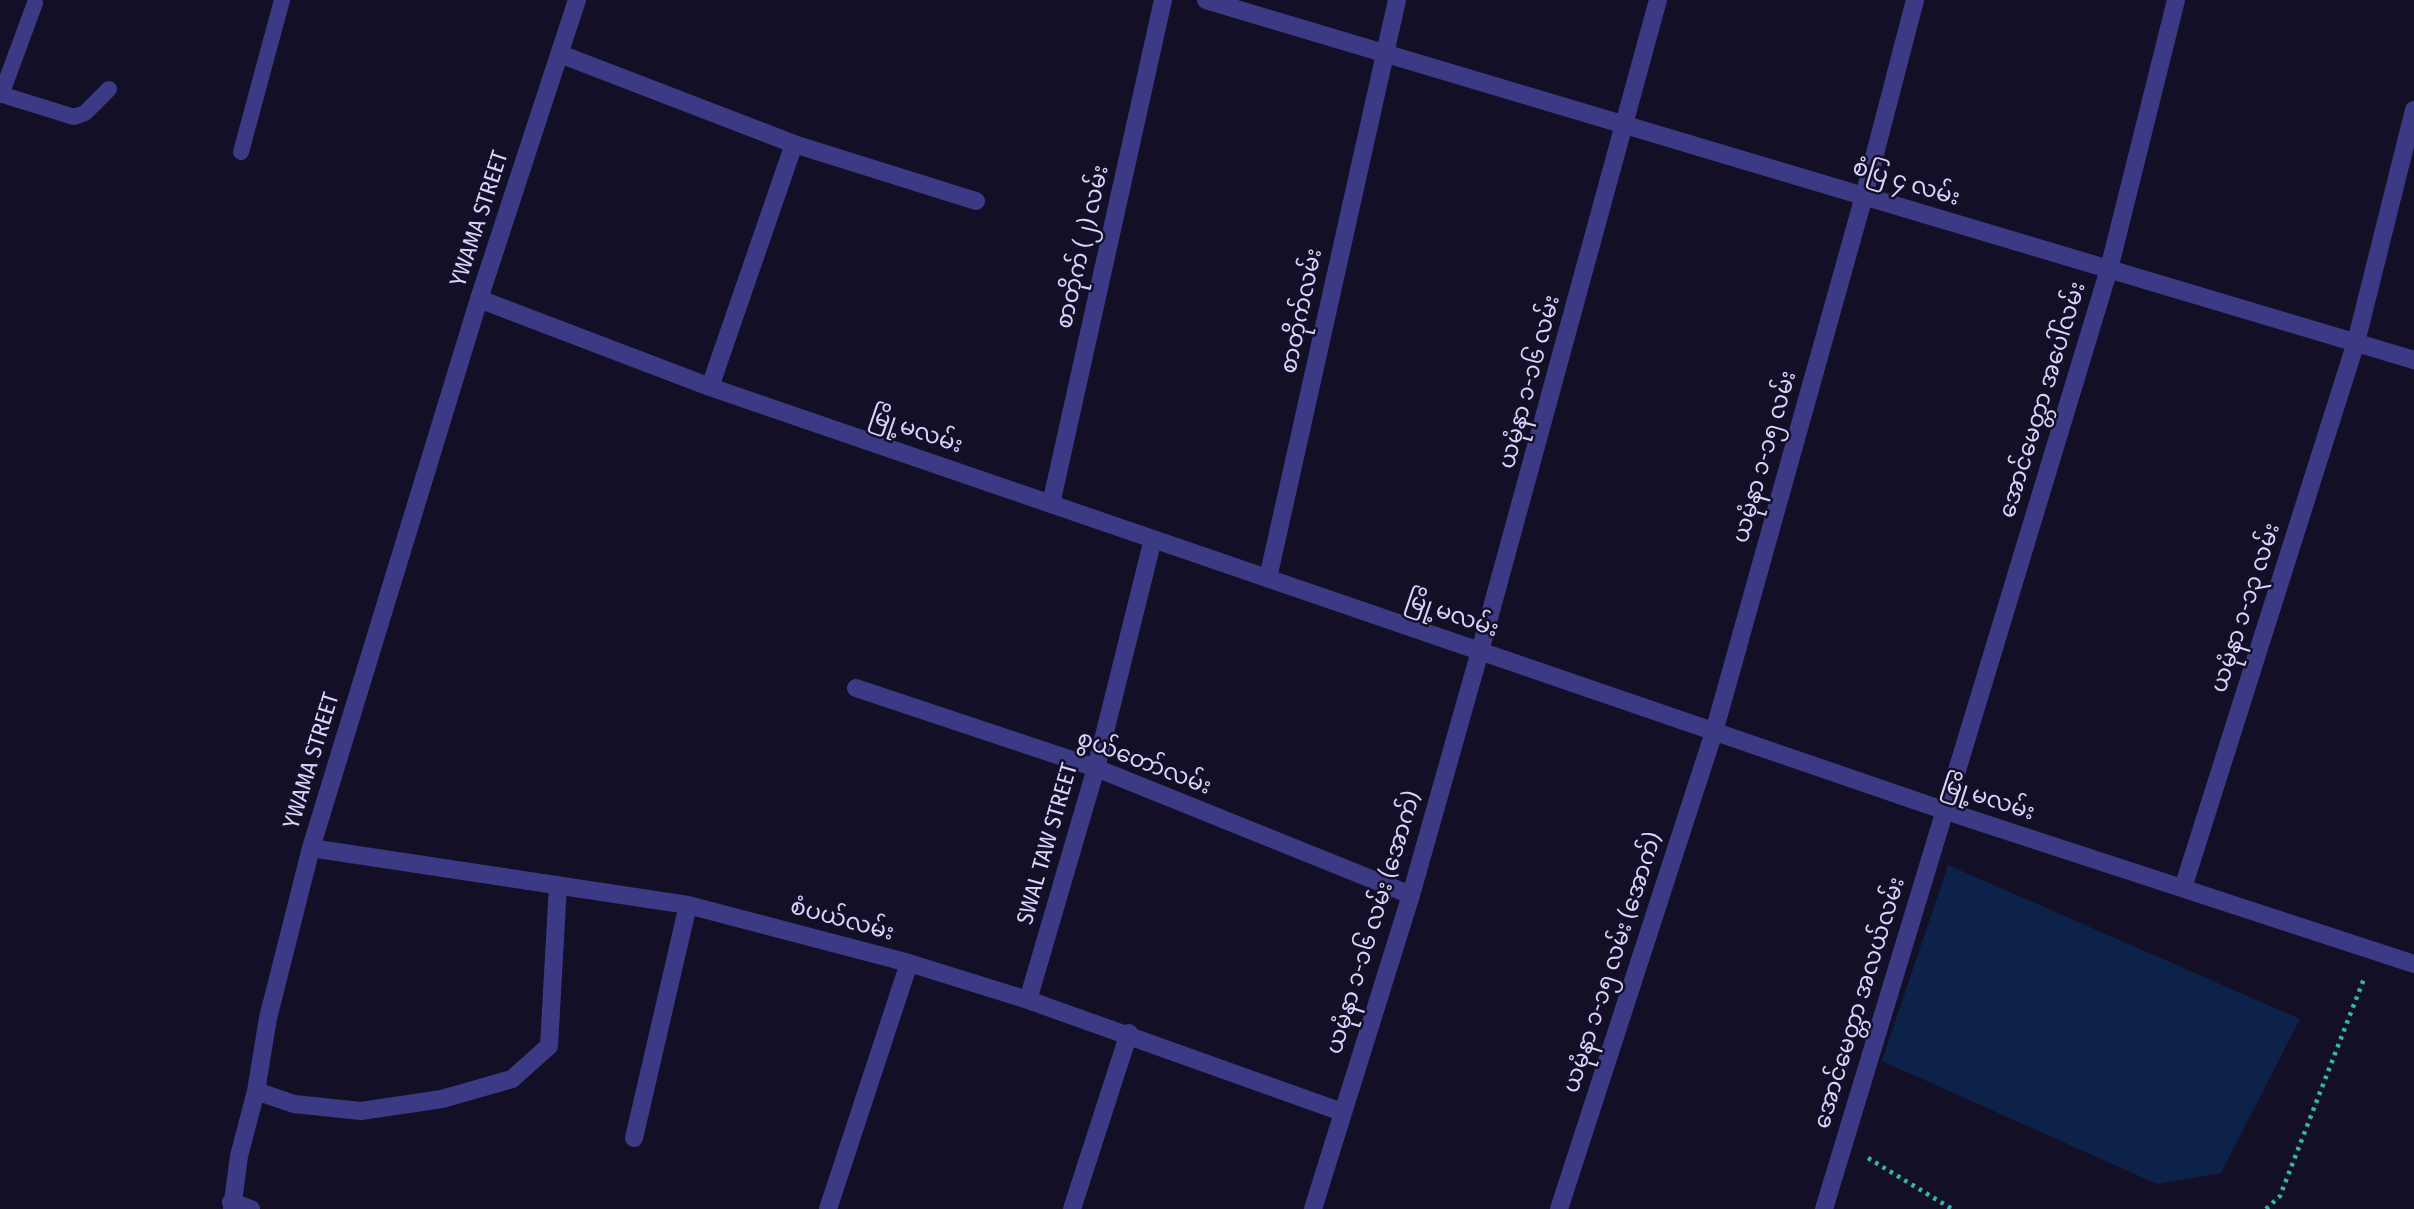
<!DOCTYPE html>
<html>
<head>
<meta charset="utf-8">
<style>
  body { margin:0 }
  canvas { display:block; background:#130f26 }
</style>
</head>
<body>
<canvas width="2414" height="1209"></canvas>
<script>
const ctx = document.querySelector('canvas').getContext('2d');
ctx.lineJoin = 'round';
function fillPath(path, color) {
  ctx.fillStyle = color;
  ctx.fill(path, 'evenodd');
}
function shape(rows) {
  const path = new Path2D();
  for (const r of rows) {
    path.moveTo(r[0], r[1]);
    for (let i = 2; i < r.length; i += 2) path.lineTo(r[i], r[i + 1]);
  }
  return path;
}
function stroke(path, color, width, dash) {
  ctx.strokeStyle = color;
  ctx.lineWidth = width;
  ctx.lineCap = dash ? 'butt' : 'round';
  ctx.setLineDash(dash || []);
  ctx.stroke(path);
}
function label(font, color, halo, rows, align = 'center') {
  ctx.font = font + ' "Fira Sans Condensed","Noto Sans Myanmar",sans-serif';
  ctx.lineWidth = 5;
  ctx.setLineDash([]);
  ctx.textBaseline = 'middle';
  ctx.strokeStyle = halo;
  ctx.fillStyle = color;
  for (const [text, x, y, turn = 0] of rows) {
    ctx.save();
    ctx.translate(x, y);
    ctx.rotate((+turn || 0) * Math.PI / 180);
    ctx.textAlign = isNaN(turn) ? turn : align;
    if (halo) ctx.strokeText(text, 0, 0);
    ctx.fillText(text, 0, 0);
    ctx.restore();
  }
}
fillPath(shape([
  [1948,865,2300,1019,2221,1173,2157,1184,1882,1061]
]), '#0c2248');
stroke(shape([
  [1868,1158,1952,1209],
  [2266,1209,2280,1196,2365,976]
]), '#2fb8b0', 4.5, [3.5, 5]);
stroke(shape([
  [0,94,74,117,85,113,109,89],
  [1,95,35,3],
  [241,152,282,0]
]), '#3d3a85', 16);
stroke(shape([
  [1206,0,2414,360],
  [560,54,794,144,976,201],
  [479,299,710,387,1943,810,2414,964],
  [710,387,794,144],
  [1051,504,1163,0],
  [1268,578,1397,0],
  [856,688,1096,768,1411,895],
  [311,848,688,905,909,963,1028,1000,1342,1112],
  [558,885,549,1046,512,1079,442,1099,361,1111,294,1104,256,1091,268,1018,311,848,479,299,577,0],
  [2183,888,2356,342,2414,110],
  [1028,1000,1096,768,1153,539],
  [634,1138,688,905],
  [231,1202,251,1209],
  [232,1209,239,1156,256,1091],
  [828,1209,909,963],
  [1072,1209,1129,1033],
  [1313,1209,1411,895,1480,651,1658,0],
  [1559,1209,1714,732,1864,196,1915,0],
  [1824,1209,2109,269,2176,0]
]), '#3d3a85', 18);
label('23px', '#d9d4ff', '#130f26', [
  ["စံပြ ၄ လမ်း",1906,183,17],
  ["YWAMA STREET",480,219,-72],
  ["စာတိုက် (၂) လမ်း",1083,247,-77],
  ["စာတိုက်လမ်း",1302,311,-78],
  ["ယမုံနာ ၁-၁၆ လမ်း",1530,382,-75],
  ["အောင်မေတ္တာ အပေါ်လမ်း",2043,400,-73],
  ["မြို့မလမ်း",916,431,19],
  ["ယမုံနာ ၁-၁၅ လမ်း",1765,457,-74],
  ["ယမုံနာ ၁-၁၃ လမ်း",2246,608,-72],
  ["မြို့မလမ်း",1452,615,19],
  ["YWAMA STREET",312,761,-73],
  ["စွယ်တော်လမ်း",1144,763,21],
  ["မြို့မလမ်း",1988,799,18],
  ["SWAL TAW STREET",1048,844,-74],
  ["စံပယ်လမ်း",842,920,15],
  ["ယမုံနာ ၁-၁၆ လမ်း (အောက်)",1374,923,-73],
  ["ယမုံနာ ၁-၁၅ လမ်း (အောက်)",1613,963,-72],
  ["အောင်မေတ္တာ အလယ်လမ်း",1860,1003,-73]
]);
</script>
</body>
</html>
